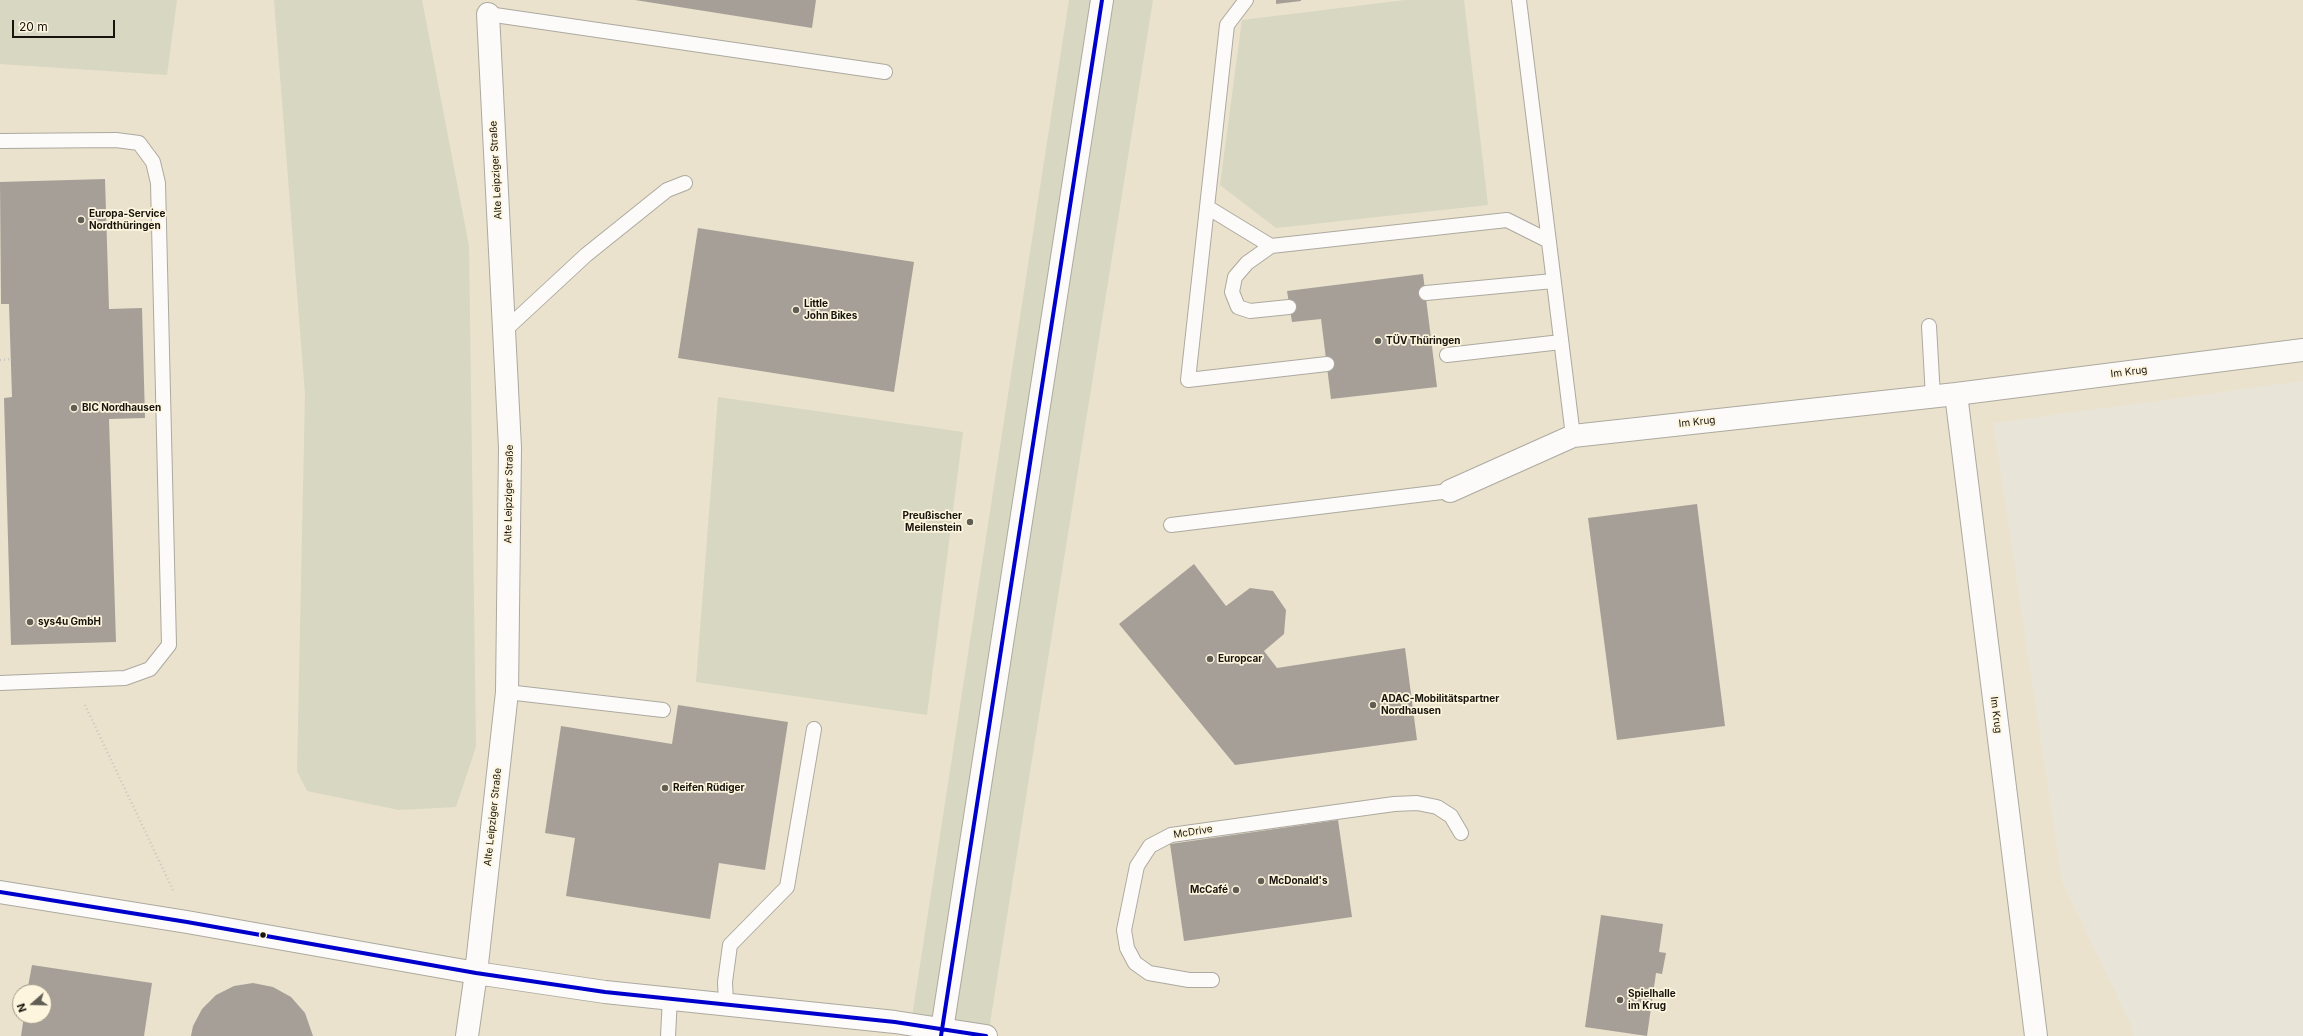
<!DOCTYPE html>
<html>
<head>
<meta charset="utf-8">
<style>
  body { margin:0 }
  #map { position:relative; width:2303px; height:1036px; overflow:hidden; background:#e9e4d8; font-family:Inter,sans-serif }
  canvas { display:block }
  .north { position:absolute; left:12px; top:984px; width:40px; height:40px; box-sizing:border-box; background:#fdf5de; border:1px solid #a19b8a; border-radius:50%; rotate:250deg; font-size:11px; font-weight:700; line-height:16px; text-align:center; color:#17140d }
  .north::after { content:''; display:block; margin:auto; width:14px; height:18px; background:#605d54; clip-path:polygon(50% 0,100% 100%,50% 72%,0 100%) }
  .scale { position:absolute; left:12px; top:20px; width:103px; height:18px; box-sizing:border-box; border:2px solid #17140d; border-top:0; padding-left:5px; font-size:12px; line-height:14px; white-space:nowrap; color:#17140d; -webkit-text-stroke:3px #fdf5de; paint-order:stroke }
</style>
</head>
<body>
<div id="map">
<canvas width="2303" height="1036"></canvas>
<div class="north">N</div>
<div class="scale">20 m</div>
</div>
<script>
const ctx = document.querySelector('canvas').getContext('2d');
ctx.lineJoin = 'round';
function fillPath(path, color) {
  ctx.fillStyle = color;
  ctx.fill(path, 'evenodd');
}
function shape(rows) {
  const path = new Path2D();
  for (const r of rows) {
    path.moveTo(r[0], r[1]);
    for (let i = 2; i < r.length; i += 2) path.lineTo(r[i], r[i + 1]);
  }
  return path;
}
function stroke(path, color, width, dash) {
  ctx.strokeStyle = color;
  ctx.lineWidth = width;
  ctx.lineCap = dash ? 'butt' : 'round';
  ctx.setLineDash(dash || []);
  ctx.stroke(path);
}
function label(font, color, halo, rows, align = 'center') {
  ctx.font = font + ' Inter,sans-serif';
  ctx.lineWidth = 3.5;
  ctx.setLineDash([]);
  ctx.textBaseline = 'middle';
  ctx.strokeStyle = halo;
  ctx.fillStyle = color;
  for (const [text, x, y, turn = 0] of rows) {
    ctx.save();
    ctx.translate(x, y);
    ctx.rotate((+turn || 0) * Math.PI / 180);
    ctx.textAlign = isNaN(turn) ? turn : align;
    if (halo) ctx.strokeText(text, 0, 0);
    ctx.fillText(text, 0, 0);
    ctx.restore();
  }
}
fillPath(shape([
  [0,0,1070,0,909,1036,0,1036],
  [20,992,44,992,44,1016,20,1016],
  [1153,0,2303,0,2303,381,1993,423,2062,882,2131,1025,2133,1036,988,1036]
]), '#eae2cc');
fillPath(shape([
  [0,0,177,0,167,75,0,64],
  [274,0,422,0,469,246,476,747,456,807,399,810,307,791,297,771,305,394],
  [1069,0,1153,0,988,1036,909,1036],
  [1405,0,1464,0,1488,205,1276,228,1220,185,1242,20],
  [718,397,963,432,927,715,696,682]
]), '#d7d7c2');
fillPath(shape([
  [635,0,816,0,812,28],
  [1276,0,1301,0,1301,1,1276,4],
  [105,179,109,309,142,308,145,418,109,419,116,642,11,645,4,398,12,397,9,304,1,304,0,182],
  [698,228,914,262,894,392,678,358],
  [1423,274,1437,387,1331,399,1321,319,1292,322,1287,291],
  [1697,504,1725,726,1617,740,1588,518],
  [1194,564,1226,606,1250,588,1273,591,1286,610,1284,634,1264,651,1277,668,1405,648,1417,740,1235,765,1119,624],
  [678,705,788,722,765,870,719,863,710,919,566,896,575,838,545,833,561,726,672,744],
  [1338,820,1352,917,1184,941,1170,844],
  [1601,915,1663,924,1659,952,1666,953,1662,974,1656,973,1647,1036,1585,1027],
  [32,965,152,983,144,1036,21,1036,24,1016,44,1016,44,992,27,992],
  [253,983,273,987,291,997,305,1013,313,1036,191,1036,193,1026,202,1009,216,995,234,986]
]), '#a59f98');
const lane = shape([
  [1246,0,1227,25,1188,380,1327,364],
  [1519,0,1573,436],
  [488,14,885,72],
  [0,141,116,140,139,143,153,162,158,183,169,645,150,669,125,678,0,683],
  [1207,207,1271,246,1507,220,1549,241],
  [1271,246,1247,263,1235,277,1232,292,1238,307,1250,311,1289,307],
  [1426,293,1553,281],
  [1929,326,1933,397],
  [504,331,586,255,667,190,685,183],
  [1447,355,1561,342],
  [1171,525,1450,491],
  [507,692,663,710],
  [1212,980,1189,980,1149,973,1135,963,1127,948,1124,930,1137,866,1150,846,1171,835,1394,804,1417,803,1437,807,1451,816,1461,833],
  [726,1003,725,982,730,945,787,887,814,729],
  [668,1036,670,998]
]);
const street = shape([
  [1956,394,2036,1036],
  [1450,491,1573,436,1956,394,2303,350],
  [0,892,187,922,476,973,605,992,895,1022,986,1036],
  [467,1036,476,973,507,692,510,448,488,14]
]);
const secondary = shape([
  [941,1036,1102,0]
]);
stroke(lane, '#aca9a0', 16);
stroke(street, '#aca9a0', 24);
stroke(secondary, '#aca9a0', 24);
stroke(shape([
  [0,360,11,359],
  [85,705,173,890]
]), '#c8c7c1', 2.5, [1, 3]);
stroke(lane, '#fcfbf9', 14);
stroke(street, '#fcfbf9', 22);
stroke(secondary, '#fcfbf9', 22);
stroke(shape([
  [0,892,187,922,476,973,605,992,895,1022,986,1036],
  [941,1036,1102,0]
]), '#0000cd', 4);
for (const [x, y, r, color] of [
  [81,220,4,"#605d54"],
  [796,310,4,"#605d54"],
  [1378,341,4,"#605d54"],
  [74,408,4,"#605d54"],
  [970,522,4,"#605d54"],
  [30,622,4,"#605d54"],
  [1210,659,4,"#605d54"],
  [1373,705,4,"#605d54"],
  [665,788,4,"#605d54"],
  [1261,881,4,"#605d54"],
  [1236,890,4,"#605d54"],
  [263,935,3.5,"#17140d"],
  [1620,1000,4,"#605d54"]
]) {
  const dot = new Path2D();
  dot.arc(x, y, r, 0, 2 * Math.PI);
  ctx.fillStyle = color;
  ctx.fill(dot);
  stroke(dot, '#fdf5de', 1.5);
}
label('10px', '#17140d', '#fdf5de', [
  ["Alte Leipziger Straße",496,170,-93],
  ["Im Krug",2129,372,-7],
  ["Im Krug",1697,422,-6],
  ["Alte Leipziger Straße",509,494,-89],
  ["Im Krug",1996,715,83],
  ["Alte Leipziger Straße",493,817,-84],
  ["McDrive",1193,832,-9]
]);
label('bold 10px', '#17140d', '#fdf5de', [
  ["Europa-Service",89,214],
  ["Nordthüringen",89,226],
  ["Little",804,304],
  ["John Bikes",804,316],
  ["TÜV Thüringen",1386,341],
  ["BIC Nordhausen",82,408],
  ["Preußischer",962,516,"right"],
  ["Meilenstein",962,528,"right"],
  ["sys4u GmbH",38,622],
  ["Europcar",1218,659],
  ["ADAC-Mobilitätspartner",1381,699],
  ["Nordhausen",1381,711],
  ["Reifen Rüdiger",673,788],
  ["McDonald's",1269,881],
  ["McCafé",1228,890,"right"],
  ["Spielhalle",1628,994],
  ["im Krug",1628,1006]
], 'left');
</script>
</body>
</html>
